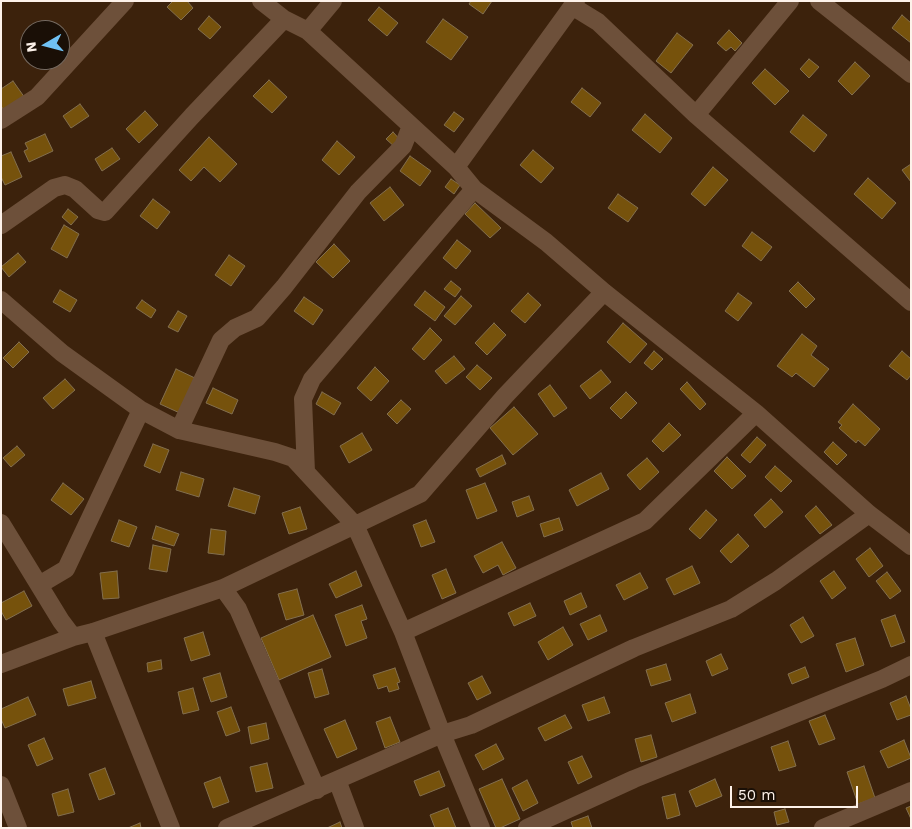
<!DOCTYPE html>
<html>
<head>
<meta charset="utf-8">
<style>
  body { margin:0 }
  #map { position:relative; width:912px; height:829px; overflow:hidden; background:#3c220c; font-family:"Work Sans",sans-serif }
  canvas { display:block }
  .frame { position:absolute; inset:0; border:2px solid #fdf2ea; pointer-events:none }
  .north { position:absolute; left:20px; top:20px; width:50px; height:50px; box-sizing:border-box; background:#1a0f06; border:1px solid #756a61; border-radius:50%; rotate:262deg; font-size:14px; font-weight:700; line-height:20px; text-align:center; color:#fdf2ea }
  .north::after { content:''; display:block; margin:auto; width:18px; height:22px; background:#70c1f4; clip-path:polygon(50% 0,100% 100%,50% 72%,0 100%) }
  .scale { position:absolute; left:730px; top:786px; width:128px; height:22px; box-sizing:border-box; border:2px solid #fdf2ea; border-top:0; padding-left:6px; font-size:15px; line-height:18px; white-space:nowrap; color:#fdf2ea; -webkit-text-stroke:4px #1a0f06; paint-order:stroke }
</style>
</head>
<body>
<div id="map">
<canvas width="912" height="829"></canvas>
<div class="frame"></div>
<div class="north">N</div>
<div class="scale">50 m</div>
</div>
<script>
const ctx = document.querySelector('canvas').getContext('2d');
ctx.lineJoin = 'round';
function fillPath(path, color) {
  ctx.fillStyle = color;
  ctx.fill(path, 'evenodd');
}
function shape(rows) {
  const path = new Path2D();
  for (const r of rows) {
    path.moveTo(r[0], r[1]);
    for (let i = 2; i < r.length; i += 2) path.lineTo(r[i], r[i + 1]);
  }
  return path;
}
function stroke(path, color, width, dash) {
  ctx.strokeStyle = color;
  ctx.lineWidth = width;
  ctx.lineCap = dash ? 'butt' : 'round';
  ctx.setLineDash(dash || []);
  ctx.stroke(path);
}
const building = shape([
  [173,1,187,1,193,8,181,20,167,7,173,1],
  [471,1,492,1,483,14,469,4,471,1],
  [379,7,398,23,387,36,368,20,379,7],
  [902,15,911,23,911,43,892,28,902,15],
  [209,16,221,27,210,39,198,29,209,16],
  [443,19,468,37,451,60,426,42,443,19],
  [729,30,742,43,735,51,731,47,726,51,717,43,729,30],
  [677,33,693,45,671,73,656,61,677,33],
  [60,41,66,47,60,53,60,41],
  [809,59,819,67,809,78,800,69,809,59],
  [42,60,54,60,49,66,42,60],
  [855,62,870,76,852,95,838,81,855,62],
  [765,69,789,91,775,105,752,83,765,69],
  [269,80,287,97,272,113,253,96,269,80],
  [13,81,25,98,5,112,1,106,1,89,13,81],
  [582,88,601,103,590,117,571,102,582,88],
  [80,104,89,116,71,128,63,116,80,104],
  [145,111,158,125,139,143,126,129,145,111],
  [454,112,464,119,454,132,444,125,454,112],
  [645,114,672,138,660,153,632,130,645,114],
  [803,115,827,135,814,152,790,132,803,115],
  [393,132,402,142,396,148,386,139,393,132],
  [45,134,53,151,29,162,24,151,28,149,25,143,45,134],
  [209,137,237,164,220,182,204,167,191,181,179,170,209,137],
  [337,141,355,157,339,175,322,160,337,141],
  [112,148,120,159,102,171,95,159,112,148],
  [533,150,554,168,541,183,520,165,533,150],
  [11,152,22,177,5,185,1,177,1,156,11,152],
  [410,156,431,171,420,186,400,171,410,156],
  [911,164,911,182,902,170,911,164],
  [713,167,728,180,705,206,691,194,713,167],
  [868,178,896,203,882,219,854,194,868,178],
  [451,179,460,185,454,194,445,187,451,179],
  [390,187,404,205,384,221,370,203,390,187],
  [618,194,638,208,628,222,608,208,618,194],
  [153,199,170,212,157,229,140,216,153,199],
  [475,203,501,228,490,238,465,214,475,203],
  [68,209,78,217,71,225,62,217,68,209],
  [64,225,79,234,67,258,51,249,64,225],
  [752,232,772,247,761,261,742,246,752,232],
  [457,240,471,251,456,269,443,258,457,240],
  [334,244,350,261,333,278,316,262,334,244],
  [18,253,26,262,9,277,1,267,18,253],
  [229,255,245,266,231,286,215,275,229,255],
  [451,281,461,289,455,297,444,289,451,281],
  [798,282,815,299,806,308,789,291,798,282],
  [60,290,77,300,70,312,53,302,60,290],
  [425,291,445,307,435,321,414,305,425,291],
  [528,293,541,305,525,323,511,311,528,293],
  [738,293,752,303,738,321,725,311,738,293],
  [461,296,472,306,455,325,444,316,461,296],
  [304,297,323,310,313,325,294,311,304,297],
  [142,300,156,310,151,318,136,308,142,300],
  [178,311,187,316,178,332,168,327,178,311],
  [494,323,506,335,487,355,475,343,494,323],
  [623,323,647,344,630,363,607,342,623,323],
  [430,328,442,340,424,360,412,349,430,328],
  [802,334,817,346,811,355,829,369,814,387,796,373,792,377,777,366,802,334],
  [19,342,29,352,13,368,3,358,19,342],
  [654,351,663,359,652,370,644,363,654,351],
  [902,351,911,359,911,375,907,380,889,366,902,351],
  [454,356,465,369,446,384,435,371,454,356],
  [477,365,492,378,480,390,466,377,477,365],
  [375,367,389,381,371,401,357,388,375,367],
  [176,369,197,379,182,414,160,404,176,369],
  [601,370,611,382,590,399,580,386,601,370],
  [65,379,75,390,53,409,43,398,65,379],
  [687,382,706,404,700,410,680,389,687,382],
  [550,385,567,408,554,417,538,394,550,385],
  [213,388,238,400,232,414,206,403,213,388],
  [322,392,341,403,334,415,316,404,322,392],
  [626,392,637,403,621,419,610,408,626,392],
  [401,400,411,409,397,424,387,414,401,400],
  [853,404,880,429,865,446,858,440,856,443,839,428,842,425,838,422,853,404],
  [514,407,538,434,513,455,490,428,514,407],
  [669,423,681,435,663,452,652,441,669,423],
  [362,433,372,450,349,463,340,446,362,433],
  [757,437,766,445,750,463,741,455,757,437],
  [833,442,847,455,837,465,824,452,833,442],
  [153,444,169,450,160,473,144,466,153,444],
  [17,446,25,455,11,467,3,458,17,446],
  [502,455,506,464,480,477,476,469,502,455],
  [727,457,746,476,732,489,714,471,727,457],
  [647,458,659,472,640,490,627,475,647,458],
  [775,466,792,481,781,492,765,477,775,466],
  [181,472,204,479,199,497,176,490,181,472],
  [601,473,609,489,577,506,569,490,601,473],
  [63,483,84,499,71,515,51,500,63,483],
  [485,483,497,511,477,519,466,490,485,483],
  [234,488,260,496,255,514,228,506,234,488],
  [529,496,534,510,517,517,512,502,529,496],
  [771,499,783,512,765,528,754,515,771,499],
  [816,506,832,525,820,534,805,516,816,506],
  [300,507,307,529,289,534,282,513,300,507],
  [706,510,717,520,700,539,689,529,706,510],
  [559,518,563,530,544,537,540,524,559,518],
  [119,520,137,527,129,547,111,541,119,520],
  [426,520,435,542,421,547,413,525,426,520],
  [156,526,179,534,174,546,152,539,156,526],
  [211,529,226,531,224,555,208,553,211,529],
  [738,534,749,546,731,563,720,551,738,534],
  [502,542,516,568,503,575,498,565,483,573,474,556,502,542],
  [153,545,171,549,167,572,149,569,153,545],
  [870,548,883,566,869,577,856,559,870,548],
  [692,566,700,583,674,595,666,579,692,566],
  [446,569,456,593,442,599,432,575,446,569],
  [117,571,119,598,103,599,100,573,117,571],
  [356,571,362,586,336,598,329,584,356,571],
  [834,571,846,588,832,599,820,581,834,571],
  [887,572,901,591,890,599,876,581,887,572],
  [640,573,648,588,624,600,616,585,640,573],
  [297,589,304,615,286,620,278,594,297,589],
  [24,591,32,606,6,620,1,611,1,603,24,591],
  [581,593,587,607,570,615,564,601,581,593],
  [530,603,536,616,514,626,508,613,530,603],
  [362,605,367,619,361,621,367,638,346,646,335,615,362,605],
  [313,615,331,657,279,680,261,638,313,615],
  [600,615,607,631,588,640,580,624,600,615],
  [895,615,905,642,891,647,881,620,895,615],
  [803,617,814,636,801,643,790,625,803,617],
  [563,627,573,645,548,660,538,642,563,627],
  [203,632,210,655,191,661,184,638,203,632],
  [855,638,864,665,846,672,836,644,855,638],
  [721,654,728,669,712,676,706,661,721,654],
  [161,660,162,669,148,672,147,663,161,660],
  [666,664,671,680,651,686,646,670,666,664],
  [805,667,809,677,792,684,788,674,805,667],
  [395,668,400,682,397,683,399,689,389,692,387,686,378,689,373,675,395,668],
  [322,669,329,694,315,698,308,673,322,669],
  [220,673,227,697,211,702,203,678,220,673],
  [482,676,491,693,477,700,468,683,482,676],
  [91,681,96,698,68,706,63,689,91,681],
  [193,688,199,710,183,714,178,692,193,688],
  [690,694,696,713,672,722,665,703,690,694],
  [906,696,911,709,911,715,897,720,890,703,906,696],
  [28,697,36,715,5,728,1,719,1,709,28,697],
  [604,697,610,713,588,721,582,705,604,697],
  [231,707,240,731,226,736,217,712,231,707],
  [565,715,572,728,545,741,538,728,565,715],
  [825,715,835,739,819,745,809,721,825,715],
  [390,717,400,742,385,748,376,722,390,717],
  [345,720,357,749,337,758,324,729,345,720],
  [266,723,269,739,251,744,248,727,266,723],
  [651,735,657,757,641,762,635,739,651,735],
  [44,738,53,759,37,766,28,745,44,738],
  [904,740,911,758,888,768,880,751,904,740],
  [788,741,796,766,779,771,771,747,788,741],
  [496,744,504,759,483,770,475,755,496,744],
  [582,756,592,777,578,784,568,762,582,756],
  [267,763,273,788,256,792,250,767,267,763],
  [864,766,875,798,858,804,847,772,864,766],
  [105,768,115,794,99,800,89,774,105,768],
  [439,771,445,786,420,796,414,781,439,771],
  [220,777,229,802,213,808,204,783,220,777],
  [502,779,520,819,500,828,496,828,479,789,502,779],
  [715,779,722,796,696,807,689,791,715,779],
  [527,780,538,803,523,811,512,788,527,780],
  [68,789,74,812,58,816,52,794,68,789],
  [675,794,680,815,667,819,662,797,675,794],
  [911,806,911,819,906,808,911,806],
  [448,808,456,828,435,828,430,815,448,808],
  [785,809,789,822,777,825,774,812,785,809],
  [588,816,592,828,573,828,571,822,588,816],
  [340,822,342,828,327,828,340,822],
  [140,823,141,828,128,828,140,823]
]);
fillPath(building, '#76520c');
stroke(building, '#836f4f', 1);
stroke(shape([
  [261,1,284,19,308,31,456,167,474,189,546,242,604,292,756,413,869,514,911,546],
  [819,1,911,74],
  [572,6,598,22,696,115,911,302],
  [308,31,333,1],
  [696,115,790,1],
  [1,120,37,97,125,1],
  [456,167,576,1],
  [1,225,54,188,65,185,75,189,98,210,105,212,192,116,284,19],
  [1,300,62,353,141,410,179,430,275,452,293,458,355,525,403,632,442,734,481,828],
  [179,430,221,340,235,328,257,318,284,287,358,192,403,146,411,126],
  [306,472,303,399,312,379,474,189],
  [1,523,61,621,73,637],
  [39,585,66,569,141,410],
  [223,588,238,609,317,790],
  [93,632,171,828],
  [403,632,645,521,756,413],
  [1,664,73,637,93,632,223,588,420,494,505,396,604,292],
  [337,780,355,828],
  [1,785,18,828],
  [227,828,442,734,471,725,634,648,731,609,776,581,869,514],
  [527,828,634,779,882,679,911,665],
  [823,828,911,791]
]), '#6d503a', 18);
</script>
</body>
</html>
